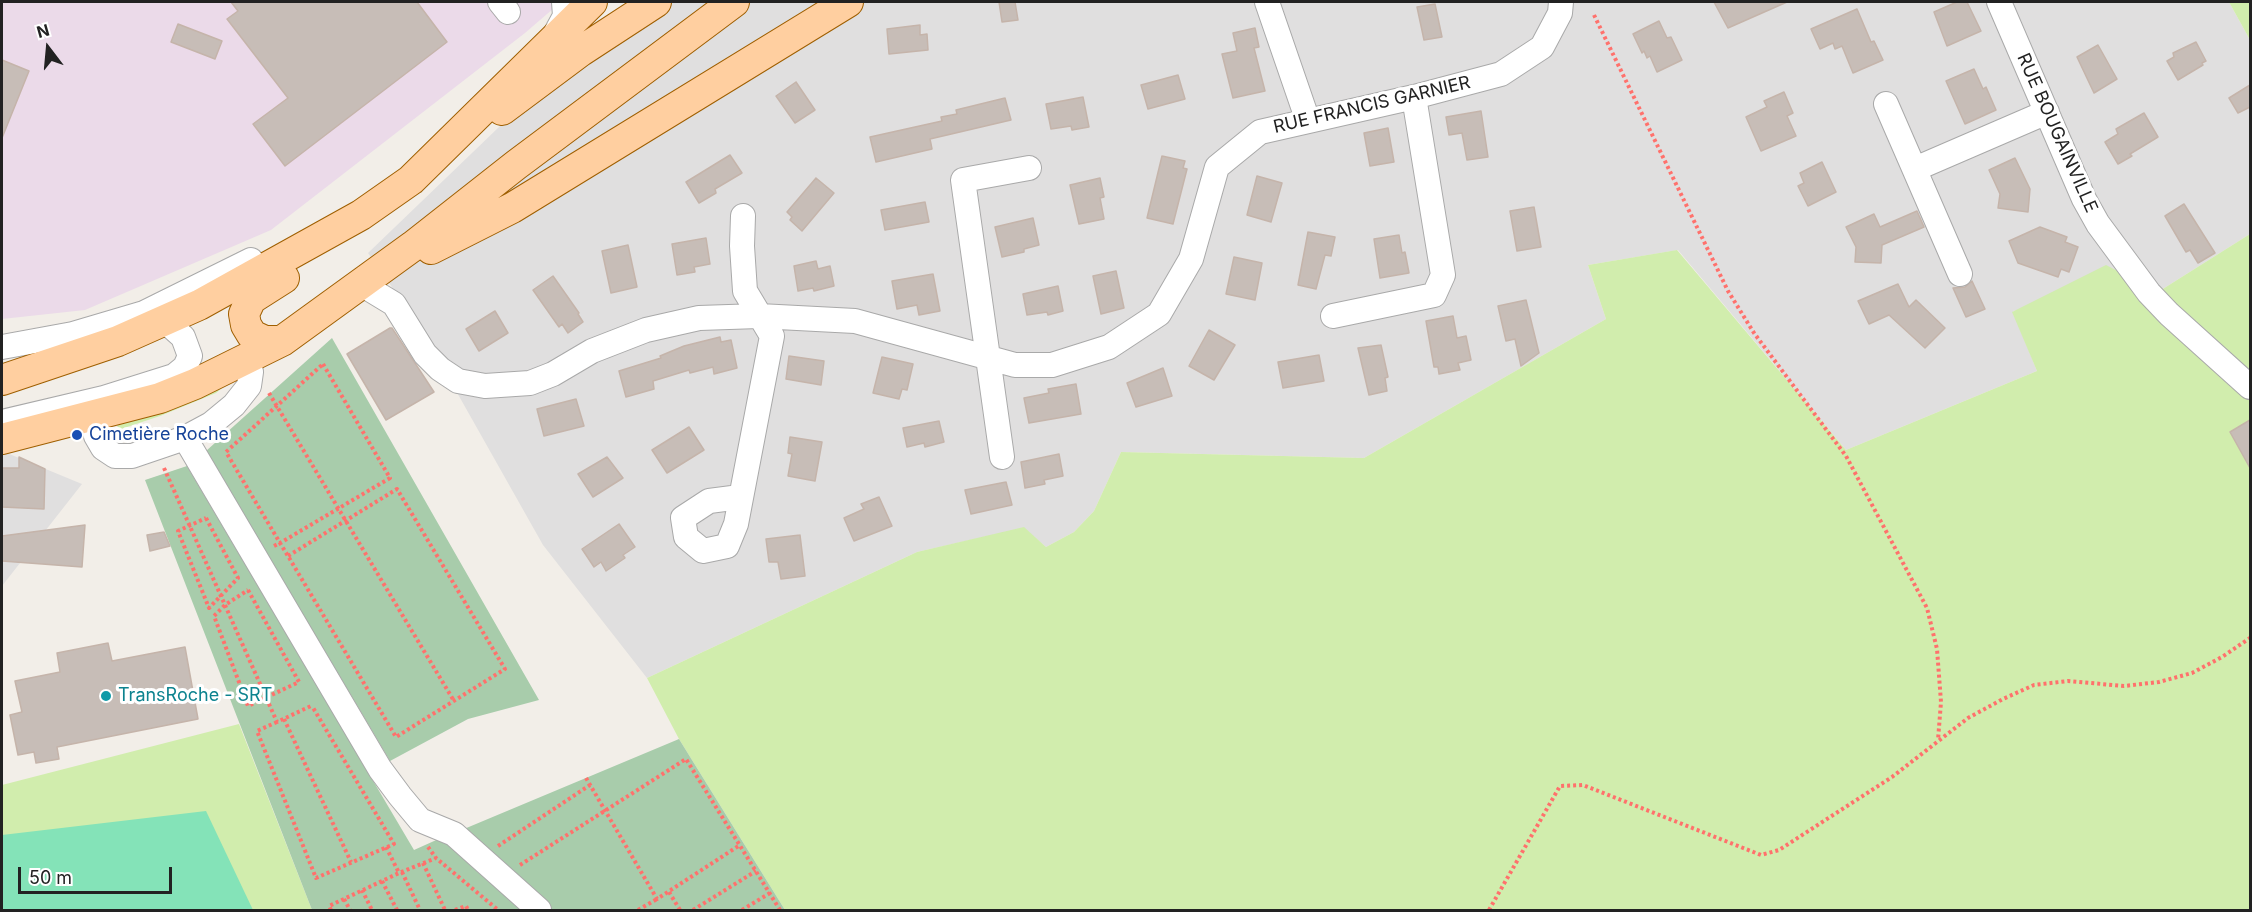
<!DOCTYPE html>
<html>
<head>
<meta charset="utf-8">
<style>
  body { margin:0 }
  #map { position:relative; width:2252px; height:912px; overflow:hidden; background:#f2eee8; font-family:Inter,sans-serif }
  canvas { display:block }
  .frame { position:absolute; inset:0; border:3px solid #222; pointer-events:none }
  .north { position:absolute; left:18px; top:18px; width:60px; height:60px; -webkit-text-stroke:4px #fff; paint-order:stroke; rotate:344deg; font-size:16px; font-weight:700; line-height:24px; text-align:center; color:#222 }
  .north::after { content:''; display:block; margin:auto; width:21px; height:27px; background:#222; clip-path:polygon(50% 0,100% 100%,50% 72%,0 100%) }
  .scale { position:absolute; left:18px; top:867px; width:154px; height:27px; box-sizing:border-box; border:3px solid #222; border-top:0; padding-left:8px; font-size:18px; line-height:21px; white-space:nowrap; color:#222; -webkit-text-stroke:4px #fff; paint-order:stroke }
</style>
</head>
<body>
<div id="map">
<canvas width="2252" height="912"></canvas>
<div class="frame"></div>
<div class="north">N</div>
<div class="scale">50 m</div>
</div>
<script>
const ctx = document.querySelector('canvas').getContext('2d');
ctx.lineJoin = 'round';
function fillPath(path, color) {
  ctx.fillStyle = color;
  ctx.fill(path, 'evenodd');
}
function shape(rows) {
  const path = new Path2D();
  for (const r of rows) {
    path.moveTo(r[0], r[1]);
    for (let i = 2; i < r.length; i += 2) path.lineTo(r[i], r[i + 1]);
  }
  return path;
}
function stroke(path, color, width, dash) {
  ctx.strokeStyle = color;
  ctx.lineWidth = width;
  ctx.lineCap = dash ? 'butt' : 'round';
  ctx.setLineDash(dash || []);
  ctx.stroke(path);
}
function label(font, color, halo, rows, align = 'center') {
  ctx.font = font + ' Inter,sans-serif';
  ctx.lineWidth = 6;
  ctx.setLineDash([]);
  ctx.textBaseline = 'middle';
  ctx.strokeStyle = halo;
  ctx.fillStyle = color;
  for (const [text, x, y, turn = 0] of rows) {
    ctx.save();
    ctx.translate(x, y);
    ctx.rotate((+turn || 0) * Math.PI / 180);
    ctx.textAlign = isNaN(turn) ? turn : align;
    if (halo) ctx.strokeText(text, 0, 0);
    ctx.fillText(text, 0, 0);
    ctx.restore();
  }
}
fillPath(shape([
  [629,2,2229,2,2250,40,2250,234,2158,292,2013,311,2037,371,1846,450,1678,250,1588,265,1606,319,1364,458,1121,452,1094,511,1074,532,1046,547,1024,528,917,552,647,678,543,545,420,327,368,253],
  [2,451,82,484,2,586]
]), '#e0dfdf');
fillPath(shape([
  [2,2,561,2,525,33,271,230,85,310,2,319]
]), '#ebdae9');
fillPath(shape([
  [2229,2,2250,2,2250,40],
  [2250,234,2250,910,785,910,679,739,647,678,917,552,1024,527,1046,547,1074,532,1094,511,1121,452,1364,458,1606,319,1588,265,1677,250,1846,450,2037,371,2012,312,2106,265,2158,292],
  [237,376,216,393,160,416,118,430,117,423],
  [239,724,312,910,2,910,2,785]
]), '#d1edad');
fillPath(shape([
  [332,338,539,700,468,719,390,761,206,451],
  [187,466,414,850,443,837,523,910,312,910,145,480],
  [679,739,785,910,552,910,464,829]
]), '#a8ccab');
fillPath(shape([
  [206,811,253,910,2,910,2,835]
]), '#84e3b8');
const building = shape([
  [231,2,417,2,447,42,285,166,253,124,288,98,227,19,238,11,231,2],
  [999,2,1015,2,1018,20,1002,22,999,2],
  [1714,2,1787,2,1728,28,1714,2],
  [1957,2,1967,2,1981,31,1947,46,1934,12,1957,2],
  [1435,4,1442,37,1424,40,1417,7,1435,4],
  [1857,9,1871,42,1874,41,1883,60,1853,73,1842,46,1835,49,1833,43,1820,49,1811,29,1857,9],
  [1659,21,1667,38,1671,37,1682,60,1657,72,1650,56,1647,58,1644,51,1642,53,1633,34,1659,21],
  [178,24,222,41,215,59,171,42,178,24],
  [920,25,920,35,927,34,928,50,889,54,887,29,920,25],
  [1255,28,1259,47,1254,48,1265,91,1233,98,1222,54,1237,51,1233,33,1255,28],
  [2196,42,2206,61,2202,63,2203,65,2178,80,2167,61,2174,57,2173,53,2196,42],
  [2098,45,2117,79,2094,93,2077,57,2098,45],
  [2,60,29,71,2,138,2,60],
  [1974,69,1983,89,1986,87,1996,110,1965,124,1946,81,1974,69],
  [1178,75,1185,99,1148,109,1141,85,1178,75],
  [796,82,815,110,795,123,776,96,796,82],
  [2250,85,2250,107,2238,113,2229,98,2250,85],
  [1784,92,1793,113,1787,116,1796,136,1761,151,1746,117,1767,107,1764,101,1784,92],
  [1083,97,1089,127,1072,130,1071,126,1051,129,1046,104,1083,97],
  [1005,98,1011,120,930,139,932,149,876,162,870,137,942,121,941,117,957,114,956,110,1005,98],
  [1481,111,1488,157,1467,160,1462,133,1449,135,1446,117,1481,111],
  [2144,113,2158,137,2130,154,2132,156,2118,164,2105,142,2118,134,2116,129,2144,113],
  [1388,128,1394,162,1370,166,1364,133,1388,128],
  [730,155,742,173,715,189,716,193,699,203,686,182,730,155],
  [1162,156,1185,161,1183,168,1187,169,1173,224,1147,218,1162,156],
  [2015,158,2030,189,2028,212,1998,208,2000,194,1989,170,2015,158],
  [1822,162,1836,192,1808,206,1798,186,1804,183,1800,173,1822,162],
  [1257,176,1282,183,1271,222,1247,215,1257,176],
  [816,178,834,193,802,231,790,220,792,217,787,212,816,178],
  [1100,178,1104,197,1100,198,1104,219,1079,224,1070,185,1100,178],
  [925,202,929,222,885,230,881,210,925,202],
  [2184,204,2215,253,2198,263,2190,250,2186,252,2165,216,2184,204],
  [1534,207,1541,247,1517,251,1510,211,1534,207],
  [1917,211,1924,227,1882,245,1881,263,1855,262,1856,247,1846,227,1874,214,1880,227,1917,211],
  [1033,218,1039,245,1024,249,1024,252,1002,257,995,227,1033,218],
  [2040,227,2067,237,2065,242,2078,247,2069,272,2061,269,2058,277,2018,263,2009,241,2040,227],
  [1308,232,1335,237,1331,256,1325,255,1316,289,1298,285,1308,232],
  [1399,235,1402,253,1405,252,1409,273,1380,278,1374,239,1399,235],
  [706,238,710,264,694,267,695,272,677,275,672,244,706,238],
  [628,245,637,287,611,293,602,251,628,245],
  [1234,257,1262,263,1255,300,1226,294,1234,257],
  [816,261,818,269,830,266,834,286,814,291,813,288,798,291,794,266,816,261],
  [1116,271,1124,308,1101,314,1093,276,1116,271],
  [933,274,940,311,919,315,917,305,897,309,892,281,933,274],
  [553,276,579,313,578,314,583,322,568,333,562,324,559,327,533,290,553,276],
  [1972,281,1985,309,1966,317,1953,288,1965,287,1972,281],
  [1898,284,1909,307,1916,300,1945,328,1925,348,1889,315,1869,324,1858,301,1898,284],
  [1058,286,1063,311,1048,315,1047,312,1027,315,1023,294,1058,286],
  [1526,300,1539,353,1521,366,1515,339,1506,341,1498,306,1526,300],
  [495,311,508,333,479,351,466,329,495,311],
  [1453,316,1457,338,1466,336,1471,360,1458,363,1460,370,1439,374,1438,367,1434,367,1426,321,1453,316],
  [390,328,392,328,434,392,386,420,347,354,390,328],
  [1209,330,1235,345,1214,380,1189,366,1209,330],
  [720,337,721,342,731,340,737,368,714,374,713,367,690,373,689,370,653,381,654,389,626,397,619,371,661,358,660,356,684,346,720,337],
  [1381,345,1388,377,1385,378,1387,391,1369,395,1358,348,1381,345],
  [1319,355,1324,381,1283,388,1278,362,1319,355],
  [789,356,824,361,821,385,786,379,789,356],
  [882,357,913,364,907,390,902,389,899,399,873,393,882,357],
  [1163,368,1172,396,1136,407,1127,383,1163,368],
  [1076,384,1081,414,1029,423,1024,398,1049,393,1048,389,1076,384],
  [576,399,584,426,544,436,537,409,576,399],
  [2250,420,2250,468,2230,432,2250,420],
  [939,421,944,442,925,447,924,443,907,447,903,428,939,421],
  [689,427,704,450,667,473,652,450,689,427],
  [790,437,822,442,815,481,788,476,792,454,788,453,790,437],
  [1059,454,1063,476,1044,480,1045,484,1025,488,1021,462,1059,454],
  [19,457,45,469,44,509,2,507,2,468,19,468,19,457],
  [607,457,623,478,593,497,578,474,607,457],
  [1006,482,1012,505,971,514,965,490,1006,482],
  [879,497,892,526,854,541,844,518,864,509,861,504,879,497],
  [619,524,635,547,623,555,625,558,606,571,601,562,594,567,582,549,619,524],
  [85,525,82,567,2,561,2,536,85,525],
  [164,532,170,546,150,551,147,535,164,532],
  [800,535,805,576,781,579,778,562,769,562,766,539,800,535],
  [108,643,112,661,185,647,198,719,57,747,59,759,36,763,34,752,18,755,10,715,22,712,15,681,60,672,57,653,108,643]
]);
fillPath(building, '#c7bdb7');
stroke(building, '#c5b4aa', 1.5);
const minor = shape([
  [500,2,508,12],
  [1267,2,1308,121],
  [1999,2,2084,199,2098,224,2149,293,2169,314,2250,387],
  [553,38,565,16,564,2],
  [1886,104,1960,274],
  [1915,169,2047,112],
  [361,284,394,304,425,354,440,369,458,381,485,386,530,383,553,374,592,351,646,330,699,318,759,316,855,321,1015,365,1052,365,1109,347,1159,314,1191,259,1217,167,1260,132,1414,97,1501,74,1542,47,1560,13,1561,2],
  [144,313,251,260],
  [1333,316,1434,295,1443,275,1414,97],
  [2,347,73,334,144,313,164,320,183,337,190,356,185,367,174,376,104,398,2,422],
  [91,417,96,436,103,448,115,456,132,456,185,438,211,424,234,405,249,386,251,372,248,359],
  [185,438,380,769,400,796,420,820,454,834,539,910],
  [1002,457,963,180,1029,168],
  [740,497,709,501,683,518,686,537,703,551,727,546,736,524,772,336,745,291,742,246,743,216]
]);
const major = shape([
  [502,110,581,51,656,2],
  [431,249,512,208,848,2],
  [282,341,265,341,252,335,246,325,244,314,251,299,284,278],
  [2,380,118,341,199,305,361,215,411,180,592,2],
  [2,439,160,398,195,384,282,341,413,246,516,165,734,2]
]);
stroke(minor, '#a9a9a9', 26);
stroke(major, '#9f5f00', 32);
stroke(shape([
  [1594,15,1728,291,1754,333,1846,456,1927,608,1937,649,1941,702,1938,740],
  [323,364,390,478,280,543,226,452,323,364],
  [269,393,454,701],
  [164,468,277,722,313,705],
  [206,518,238,578,209,608,178,531,206,518],
  [274,546,280,543,288,556,396,737,505,669,397,489,288,556],
  [248,590,299,682,248,706,214,616,225,605,248,590],
  [284,719,351,862],
  [277,722,257,731,316,878,394,844,312,706],
  [586,778,657,899,740,845],
  [498,846,590,785],
  [386,847,399,873],
  [428,847,436,858],
  [423,863,445,910],
  [520,865,686,759,780,910],
  [402,872,420,910],
  [382,881,397,910],
  [362,890,372,910],
  [669,892,680,910],
  [344,899,350,910],
  [331,910,329,906,399,873,436,858,498,910],
  [455,910,466,906,468,910],
  [638,910,657,899],
  [693,910,756,871],
  [742,910,770,893],
  [1489,910,1560,786,1583,785,1761,855,1779,850,1892,777,1968,718,2003,699,2034,685,2068,681,2124,686,2159,682,2192,673,2222,657,2250,638]
]), '#ff716c', 4, [3, 3]);
stroke(minor, '#fff', 24);
stroke(major, '#ffcfa0', 30);
for (const [x, y, r, color] of [
  [77,435,6,"#1a4fb4"],
  [106,696,6,"#0f9aa8"]
]) {
  const dot = new Path2D();
  dot.arc(x, y, r, 0, 2 * Math.PI);
  ctx.fillStyle = color;
  ctx.fill(dot);
  stroke(dot, '#fff', 2);
}
label('18px', '#222', '#fff', [
  ["RUE FRANCIS GARNIER",1372,105,-13],
  ["RUE BOUGAINVILLE",2057,133,66]
]);
label('18px', '#164399', '#fff', [
  ["Cimetière Roche",89,435]
], 'left');
label('18px', '#0d838f', '#fff', [
  ["TransRoche - SRT",118,696]
], 'left');
</script>
</body>
</html>
